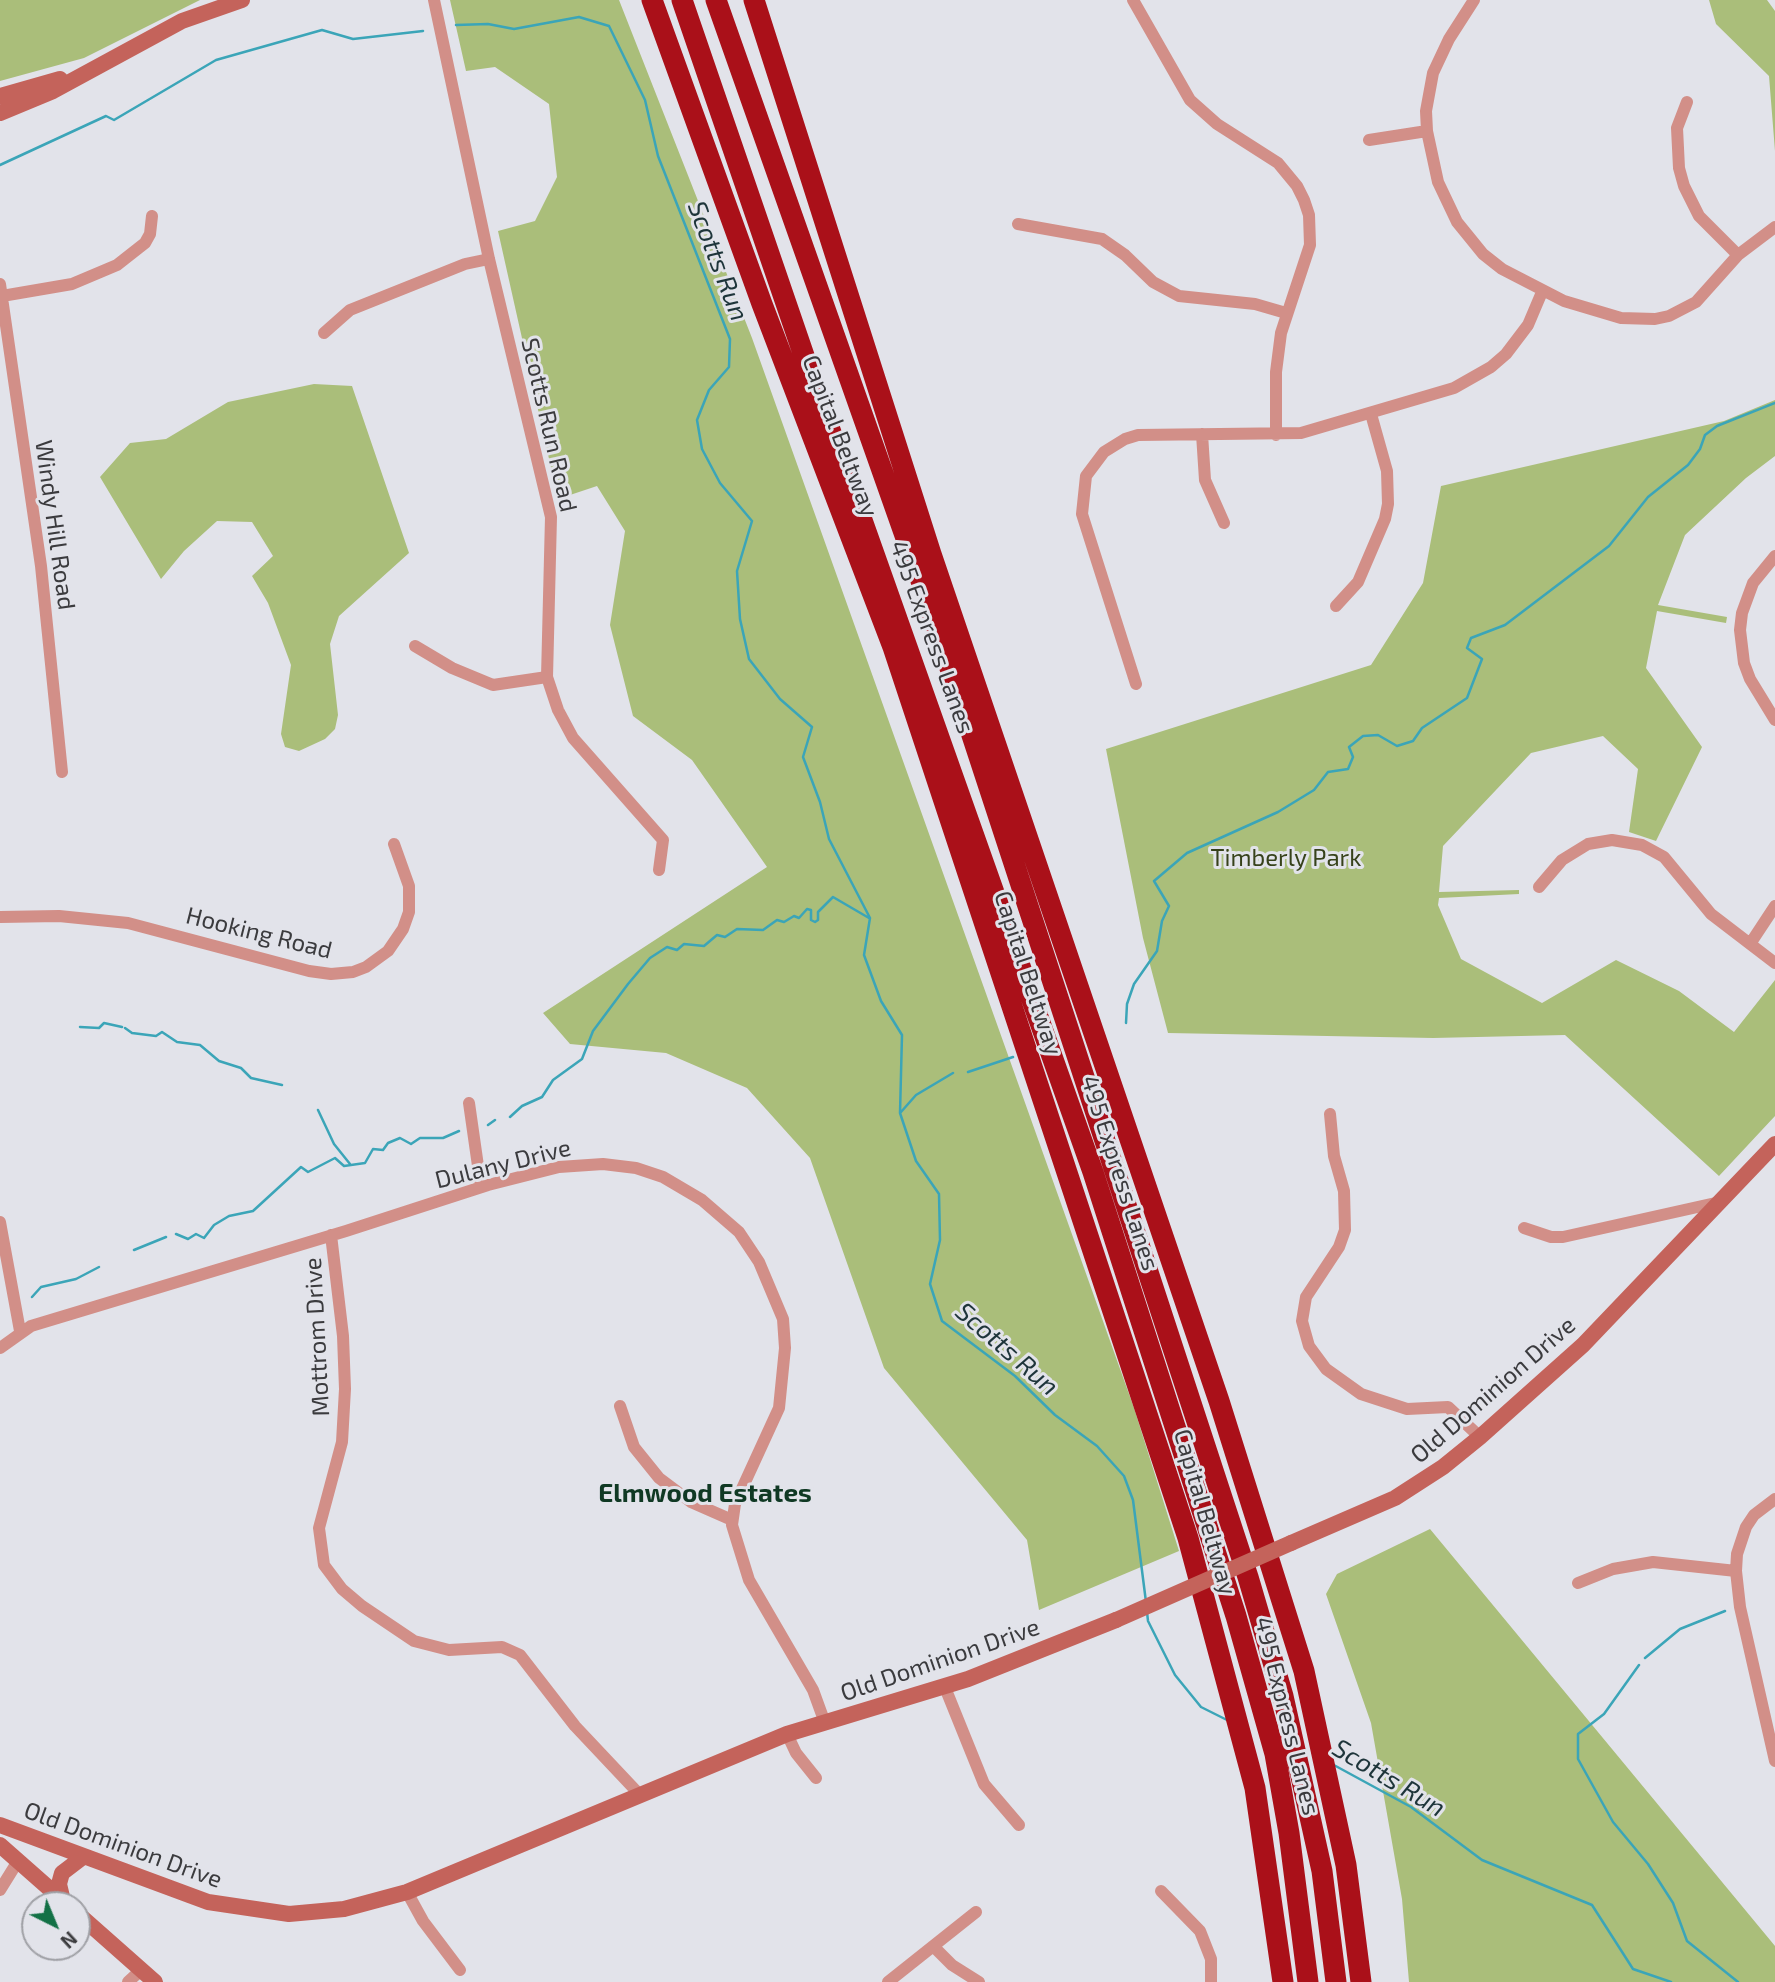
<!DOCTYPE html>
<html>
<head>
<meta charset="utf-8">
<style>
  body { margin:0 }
  #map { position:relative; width:1775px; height:1982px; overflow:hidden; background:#e2e3ea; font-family:"Exo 2",sans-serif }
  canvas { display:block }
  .north { position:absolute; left:21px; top:1891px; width:70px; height:70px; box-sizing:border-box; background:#e2e3ea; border:2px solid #9fa0a5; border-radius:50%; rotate:137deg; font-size:19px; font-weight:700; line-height:28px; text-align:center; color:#3b3b3e }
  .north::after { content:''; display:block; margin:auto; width:24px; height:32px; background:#137146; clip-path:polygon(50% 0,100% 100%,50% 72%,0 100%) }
</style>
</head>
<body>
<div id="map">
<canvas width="1775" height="1982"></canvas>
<div class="north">N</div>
</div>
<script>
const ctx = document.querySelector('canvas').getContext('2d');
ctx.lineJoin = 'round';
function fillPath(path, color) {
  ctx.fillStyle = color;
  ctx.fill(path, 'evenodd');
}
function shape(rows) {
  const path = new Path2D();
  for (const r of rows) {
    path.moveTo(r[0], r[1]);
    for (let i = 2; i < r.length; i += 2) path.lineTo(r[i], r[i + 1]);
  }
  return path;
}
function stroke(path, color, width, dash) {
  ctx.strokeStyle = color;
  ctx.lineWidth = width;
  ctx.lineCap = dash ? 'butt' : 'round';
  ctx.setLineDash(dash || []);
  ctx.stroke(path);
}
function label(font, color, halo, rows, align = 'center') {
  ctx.font = font + ' "Exo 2",sans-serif';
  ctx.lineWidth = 6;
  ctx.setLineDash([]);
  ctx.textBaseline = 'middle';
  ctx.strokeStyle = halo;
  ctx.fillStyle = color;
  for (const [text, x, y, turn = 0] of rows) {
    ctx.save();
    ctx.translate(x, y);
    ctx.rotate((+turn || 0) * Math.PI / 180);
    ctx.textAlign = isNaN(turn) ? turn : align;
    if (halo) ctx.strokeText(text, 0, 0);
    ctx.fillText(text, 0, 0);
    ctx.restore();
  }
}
fillPath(shape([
  [0,0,200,0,84,58,0,81],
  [450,0,619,0,752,338,1134,1408,1179,1551,1039,1610,1027,1540,884,1368,810,1158,747,1088,666,1053,570,1044,543,1013,767,867,692,760,633,716,610,625,625,531,597,486,558,499,498,231,535,221,557,177,549,104,495,67,466,71],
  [1709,0,1767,0,1775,11,1775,151,1769,76,1716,24],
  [314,384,352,386,409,553,339,616,330,644,338,715,335,729,325,739,299,751,285,747,281,734,291,665,268,603,252,576,273,556,252,522,217,521,184,551,161,579,100,477,130,443,166,439,228,402],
  [1775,400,1775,456,1746,478,1685,535,1658,605,1727,617,1726,623,1657,611,1646,668,1702,747,1656,841,1629,832,1638,769,1603,736,1531,753,1443,846,1439,892,1519,890,1519,894,1439,898,1438,905,1461,959,1542,1003,1616,960,1679,991,1734,1032,1775,980,1775,1116,1719,1176,1565,1035,1433,1038,1168,1033,1143,938,1106,749,1371,665,1423,583,1441,486,1724,421],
  [1430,1529,1775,1946,1775,1982,1409,1982,1402,1899,1371,1723,1326,1594,1337,1574]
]), '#aabe7a');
stroke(shape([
  [456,25,488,24,514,29,579,17,609,26,645,100,658,156,730,339,729,367,709,390,697,420,702,449,720,483,752,521,737,571,740,619,749,659,780,699,812,727,803,757,820,802,829,839,870,918,864,955,881,1001,902,1035,900,1113,916,1161,939,1194,940,1240,930,1284,942,1321,1015,1376,1055,1415,1097,1446,1124,1476,1133,1500,1146,1602],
  [0,165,106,116,114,120,216,60,322,30,353,39,423,31],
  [1126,1023,1127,1004,1134,984,1157,951,1162,921,1169,906,1154,881,1187,853,1278,812,1314,790,1328,772,1348,769,1353,757,1349,747,1363,736,1378,735,1397,746,1413,741,1422,728,1467,698,1482,659,1467,648,1471,638,1505,625,1609,546,1648,497,1688,465,1700,449,1705,435,1717,426,1775,403],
  [80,1027,99,1028,104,1023,122,1027],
  [125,1028,132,1033,156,1036,162,1032,177,1042,200,1045,219,1061,241,1068,251,1078,282,1085],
  [968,1072,1013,1057],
  [318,1110,334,1144,350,1164],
  [901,1112,916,1095,953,1073],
  [510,1117,522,1106,542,1097,553,1080,582,1059,593,1031,628,984,650,958,667,947,677,950,684,944,704,946,717,935,725,937,737,929,763,930,777,920,784,922,794,916,799,918,807,909,811,910,811,920,815,922,818,920,818,912,833,897,869,918],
  [488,1125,495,1120],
  [176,1234,188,1239,196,1234,204,1238,214,1225,229,1216,253,1211,301,1167,308,1172,335,1158,344,1166,365,1163,373,1149,383,1150,388,1143,400,1138,411,1144,420,1138,443,1138,459,1131],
  [134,1250,166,1237],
  [32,1297,41,1287,76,1279,99,1267],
  [1147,1612,1148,1621,1175,1675,1201,1707,1227,1720],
  [1645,1658,1680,1629,1725,1611],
  [1639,1665,1604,1714,1578,1734,1578,1759,1613,1822,1648,1864,1673,1903,1687,1941,1738,1982],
  [1332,1764,1411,1807,1482,1860,1592,1905,1633,1969,1671,1982]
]), '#3ba5b8', 2.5);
stroke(shape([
  [434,0,489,259,551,517,547,677,558,710,573,738,663,840,659,870],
  [1133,0,1190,100,1217,124,1278,163,1297,186,1304,200,1309,215,1310,245,1281,333,1276,372,1276,435],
  [1474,0,1449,39,1433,73,1426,111,1427,131,1438,182,1457,222,1483,254,1502,269,1564,301,1621,318,1655,319,1669,316,1696,302,1738,255,1775,227],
  [1687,102,1677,128,1679,168,1684,186,1699,216,1738,255],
  [1369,140,1427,131],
  [1018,224,1102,239,1125,255,1153,282,1179,296,1255,304,1286,313],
  [0,284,41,566,62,772],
  [2,296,72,284,117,265,145,243,150,234,152,216],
  [324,333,350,310,465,264,489,259],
  [1202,434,1205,480,1224,523],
  [1775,556,1753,583,1742,613,1740,630,1744,663,1750,679,1775,720],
  [1336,606,1358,582,1385,519,1388,504,1387,471,1371,414],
  [415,646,452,668,493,685,547,677],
  [1136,684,1082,514,1086,476,1104,452,1125,439,1138,435,1301,433,1454,388,1491,367,1506,354,1528,325,1542,292],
  [1539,887,1562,860,1588,844,1612,840,1642,845,1664,857,1711,914,1775,963],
  [0,917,59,916,128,923,309,971,331,974,353,972,366,967,388,951,403,929,409,912,409,886,394,844],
  [1750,944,1775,906],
  [469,1103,481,1187],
  [1330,1114,1334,1156,1344,1191,1345,1230,1339,1247,1306,1297,1302,1321,1309,1346,1326,1369,1361,1394,1407,1409,1448,1407,1480,1437],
  [0,1222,20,1331],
  [1524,1228,1551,1237,1563,1237,1720,1202],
  [331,1235,343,1336,345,1389,342,1442,319,1528,324,1565,342,1589,362,1606,414,1641,449,1650,502,1647,520,1655,575,1726,640,1795],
  [0,1348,31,1326,346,1231,488,1185,559,1167,603,1164,636,1168,663,1177,702,1200,739,1232,759,1262,783,1319,785,1348,779,1408,735,1504,732,1525,749,1580,813,1690,825,1723],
  [620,1406,634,1447,659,1478,691,1502,732,1520],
  [1775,1499,1754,1515,1746,1527,1737,1554,1736,1571,1740,1607,1775,1761],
  [1578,1583,1613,1569,1653,1562,1736,1571],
  [944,1685,984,1784,1019,1825],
  [787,1734,796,1753,816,1778],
  [0,1890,18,1861],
  [1161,1891,1200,1931,1211,1959,1211,1982],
  [407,1892,423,1921,460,1970],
  [933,1946,952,1965,979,1982],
  [128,1982,141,1970],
  [888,1982,976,1912]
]), '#d28f88', 12);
stroke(shape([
  [0,96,60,79],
  [0,113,53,91,182,21,242,0],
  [1291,1543,1395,1498,1443,1467,1480,1437,1583,1345,1775,1144],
  [0,1825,208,1902,289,1914,344,1909,407,1892,787,1734,968,1679,1116,1620],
  [0,1845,68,1905],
  [63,1901,59,1884,62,1873,83,1857],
  [77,1913,155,1982]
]), '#c4635b', 16);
stroke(shape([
  [652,0,762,304,893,647,1188,1538,1255,1788,1283,1982],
  [682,0,812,379,1093,1172,1236,1616,1275,1754,1289,1833,1308,1982],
  [716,0,926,595,1248,1577,1283,1696,1322,1871,1336,1982],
  [754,0,931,554,1219,1401,1304,1671,1346,1865,1361,1982]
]), '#aa1019', 21);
stroke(shape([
  [1116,1620,1291,1543]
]), '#c4635b', 16);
label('24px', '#3b3b3e', '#e2e3ea', [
  ["Scotts Run Road",549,425,77],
  ["Capital Beltway",840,436,69],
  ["Windy Hill Road",55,525,82],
  ["495 Express Lanes",932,637,70],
  ["Hooking Road",259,933,14],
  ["Capital Beltway",1028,973,72],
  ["Dulany Drive",503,1164,-14],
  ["495 Express Lanes",1120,1173,72],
  ["Mottrom Drive",317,1337,-93],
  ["Old Dominion Drive",1493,1390,-41],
  ["Capital Beltway",1205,1512,74],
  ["Old Dominion Drive",940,1660,-19],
  ["495 Express Lanes",1287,1716,76],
  ["Old Dominion Drive",123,1845,20]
]);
label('24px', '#37421b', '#e2e3ea', [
  ["Timberly Park",1286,858]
]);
label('italic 26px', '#1e353a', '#e2e3ea', [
  ["Scotts Run",718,261,69],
  ["Scotts Run",1007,1349,41],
  ["Scotts Run",1389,1778,31]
]);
label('bold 26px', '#103924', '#e2e3ea', [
  ["Elmwood Estates",705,1493]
]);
</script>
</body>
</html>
